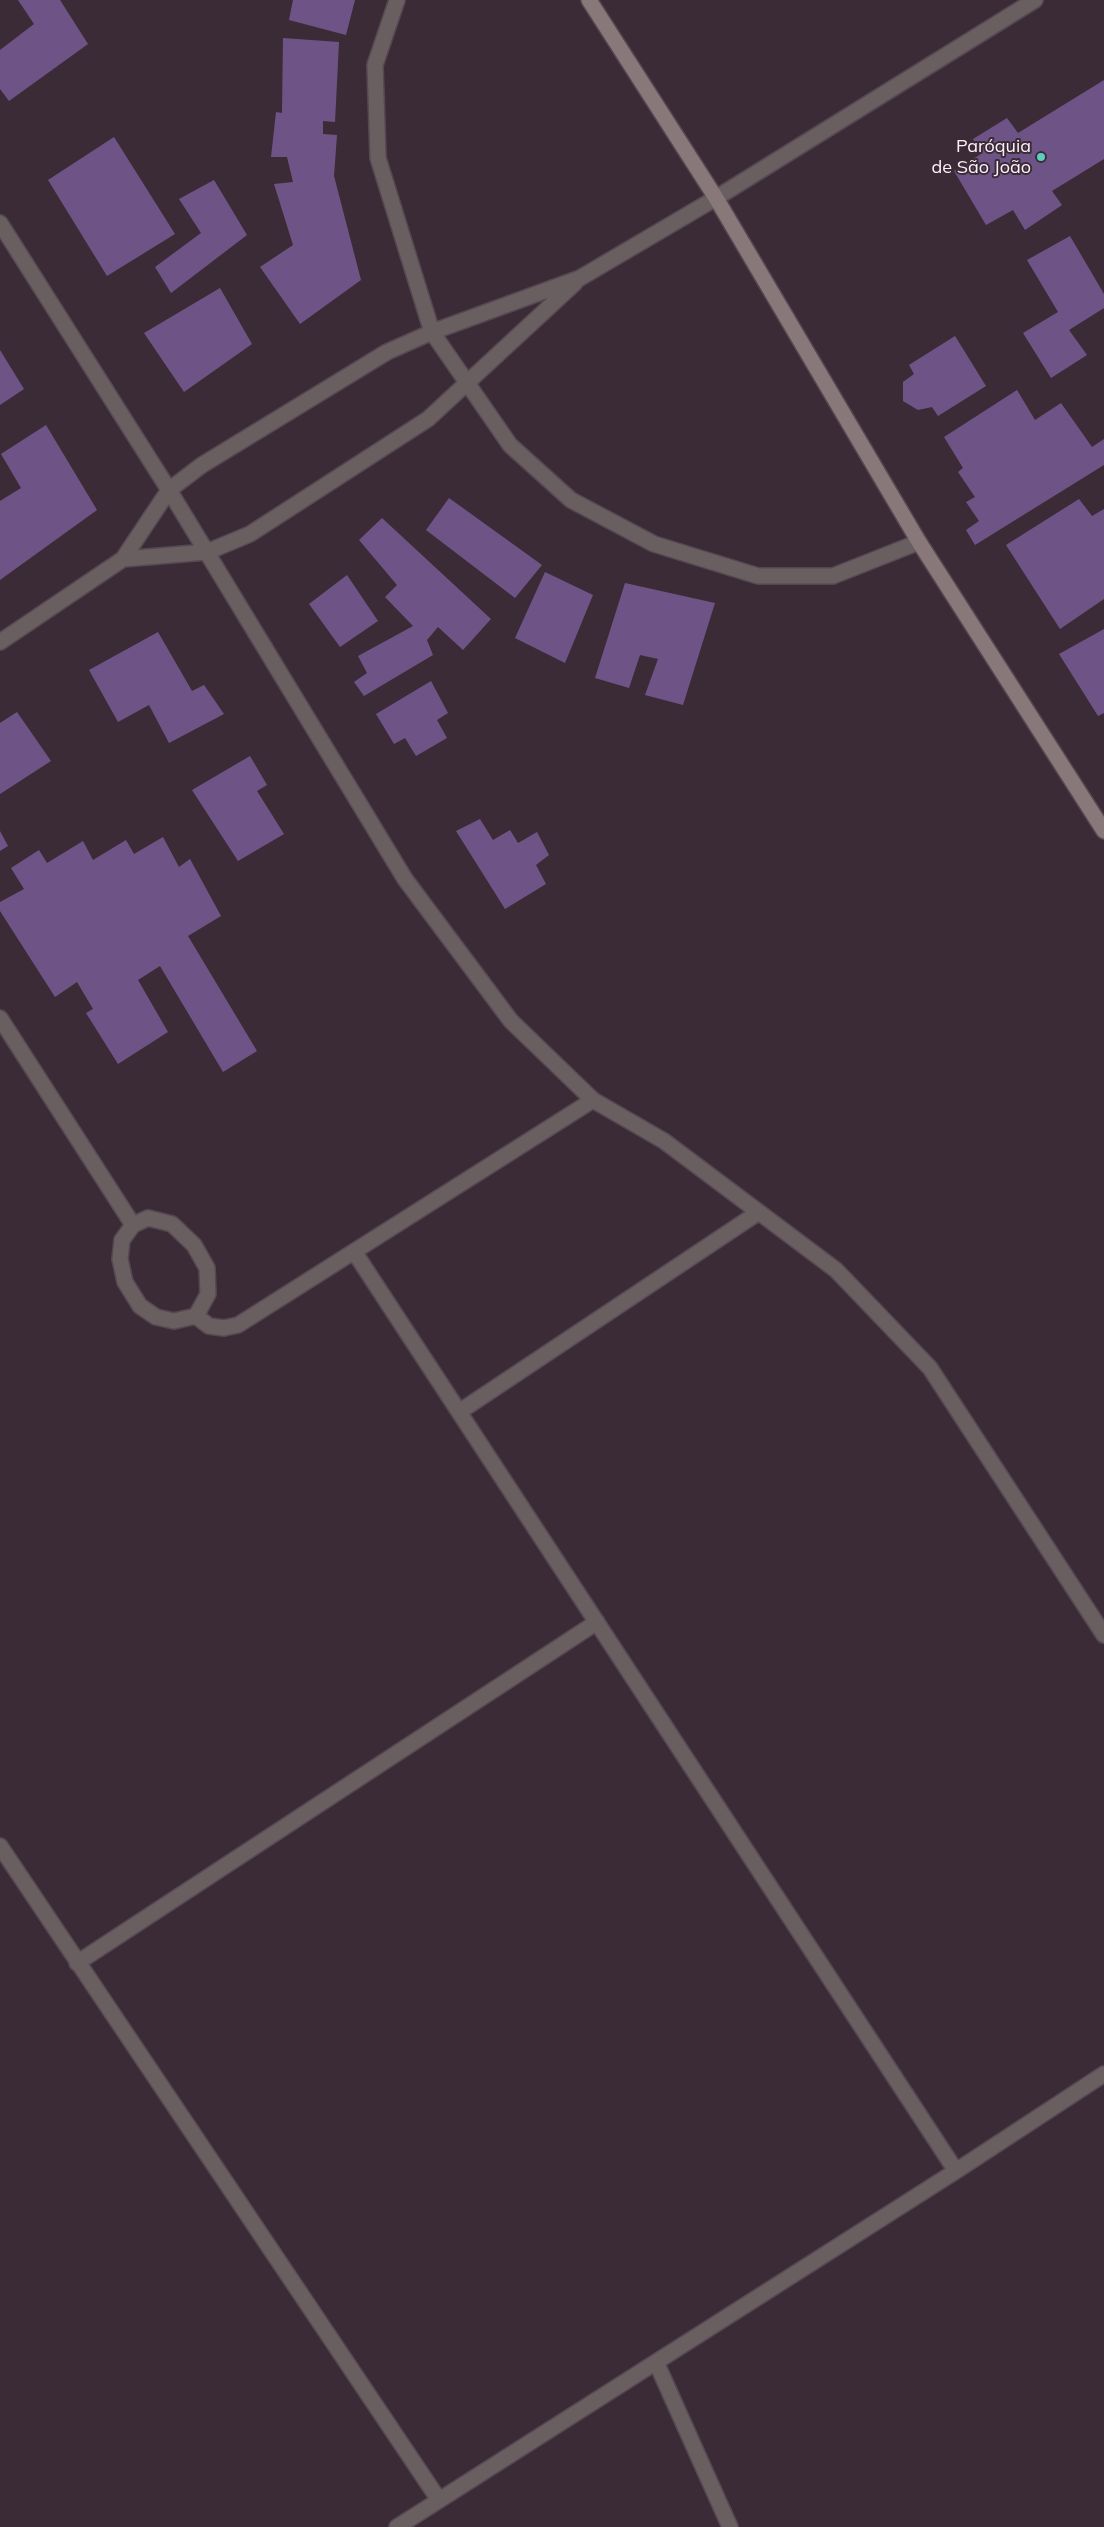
<!DOCTYPE html>
<html>
<head>
<meta charset="utf-8">
<style>
  body { margin:0 }
  canvas { display:block; background:#3b2b36 }
</style>
</head>
<body>
<canvas width="1104" height="2527"></canvas>
<script>
const ctx = document.querySelector('canvas').getContext('2d');
ctx.lineJoin = 'round';
function fillPath(path, color) {
  ctx.fillStyle = color;
  ctx.fill(path, 'evenodd');
}
function shape(rows) {
  const path = new Path2D();
  for (const r of rows) {
    path.moveTo(r[0], r[1]);
    for (let i = 2; i < r.length; i += 2) path.lineTo(r[i], r[i + 1]);
  }
  return path;
}
function stroke(path, color, width, dash) {
  ctx.strokeStyle = color;
  ctx.lineWidth = width;
  ctx.lineCap = dash ? 'butt' : 'round';
  ctx.setLineDash(dash || []);
  ctx.stroke(path);
}
function label(font, color, halo, rows, align = 'center') {
  ctx.font = font + ' Mulish,sans-serif';
  ctx.lineWidth = 4;
  ctx.setLineDash([]);
  ctx.textBaseline = 'middle';
  ctx.strokeStyle = halo;
  ctx.fillStyle = color;
  for (const [text, x, y, turn = 0] of rows) {
    ctx.save();
    ctx.translate(x, y);
    ctx.rotate((+turn || 0) * Math.PI / 180);
    ctx.textAlign = isNaN(turn) ? turn : align;
    if (halo) ctx.strokeText(text, 0, 0);
    ctx.fillText(text, 0, 0);
    ctx.restore();
  }
}
fillPath(shape([
  [18,0,60,0,88,44,9,101,0,89,0,50,34,24],
  [293,0,355,0,346,35,289,20],
  [283,38,339,42,335,122,323,121,323,134,337,135,334,176,361,280,300,324,260,267,293,245,274,184,293,182,287,157,271,157,276,112,282,113],
  [1104,80,1104,159,1052,191,1062,205,1025,230,1013,210,986,225,954,171,981,154,973,139,1007,118,1018,133],
  [114,137,175,234,107,276,48,180],
  [214,180,247,235,171,293,155,267,201,233,179,199],
  [1070,236,1104,294,1104,308,1069,330,1087,355,1051,378,1023,333,1058,312,1027,260],
  [220,288,252,344,184,392,144,333],
  [955,336,986,386,938,416,932,407,918,410,903,401,903,382,914,374,909,365],
  [0,350,24,389,0,405],
  [1017,390,1035,420,1061,403,1092,447,1104,439,1104,465,975,545,966,530,979,521,966,502,975,497,958,472,963,468,944,437],
  [46,425,97,510,0,580,0,501,21,488,1,454],
  [449,498,542,565,515,598,426,530],
  [1079,499,1092,516,1104,509,1104,599,1060,629,1006,545],
  [382,518,491,619,463,650,438,627,427,640,433,655,364,696,354,682,367,673,358,656,413,626,385,597,397,585,359,540],
  [545,572,593,595,565,663,515,638],
  [347,575,378,621,340,647,309,604],
  [625,583,715,603,683,705,645,695,658,659,640,655,629,688,595,678],
  [1104,629,1104,713,1098,716,1059,654],
  [158,632,192,691,204,685,224,714,169,743,149,705,118,722,89,670],
  [431,681,448,713,437,720,447,738,416,756,405,738,394,744,376,714],
  [17,712,51,761,0,794,0,723],
  [250,756,267,785,257,791,284,834,238,861,192,790],
  [480,819,493,840,510,830,518,843,537,832,549,855,536,865,546,884,505,909,456,831],
  [0,831,8,846,0,851],
  [163,837,179,867,190,859,221,916,188,936,257,1051,223,1072,160,966,138,980,168,1032,118,1064,86,1013,93,1009,77,982,55,997,0,911,0,902,24,889,11,868,39,850,47,863,83,841,93,860,126,840,134,854]
]), '#6e5486');
const street = shape([
  [397,0,375,65,378,158,432,332,510,445,571,500,654,544,758,576,833,576,919,542],
  [0,223,169,490,405,879,511,1021,593,1100,664,1141,836,1270,930,1368,1104,1635],
  [123,559,207,552,250,534,428,419,575,283],
  [0,642,123,559,169,490,202,465,387,352,432,332,580,278,716,198,1035,0],
  [0,1018,133,1225],
  [355,1253,956,2171],
  [196,1316,208,1294,207,1268,194,1245,172,1224,148,1218,133,1225,122,1240,120,1259,125,1282,140,1306,156,1317,174,1321,196,1316,209,1326,224,1328,238,1325,593,1100],
  [459,1412,759,1212],
  [0,1846,439,2500],
  [77,1963,597,1622],
  [656,2362,730,2527],
  [397,2527,956,2171,1104,2074]
]);
const secondary = shape([
  [589,0,716,198,919,542,1104,831]
]);
stroke(street, '#564751', 18);
stroke(secondary, '#564751', 18);
stroke(street, '#695f60', 15);
stroke(secondary, '#88787a', 15);
for (const [x, y, r, color] of [
  [1041,157,5,"#5bcebc"]
]) {
  const dot = new Path2D();
  dot.arc(x, y, r, 0, 2 * Math.PI);
  ctx.fillStyle = color;
  ctx.fill(dot);
  stroke(dot, '#3b2b36', 2);
}
label('18px', '#fcf1f8', '#3b2b36', [
  ["Paróquia",1031,147],
  ["de São João",1031,168]
], 'right');
</script>
</body>
</html>
